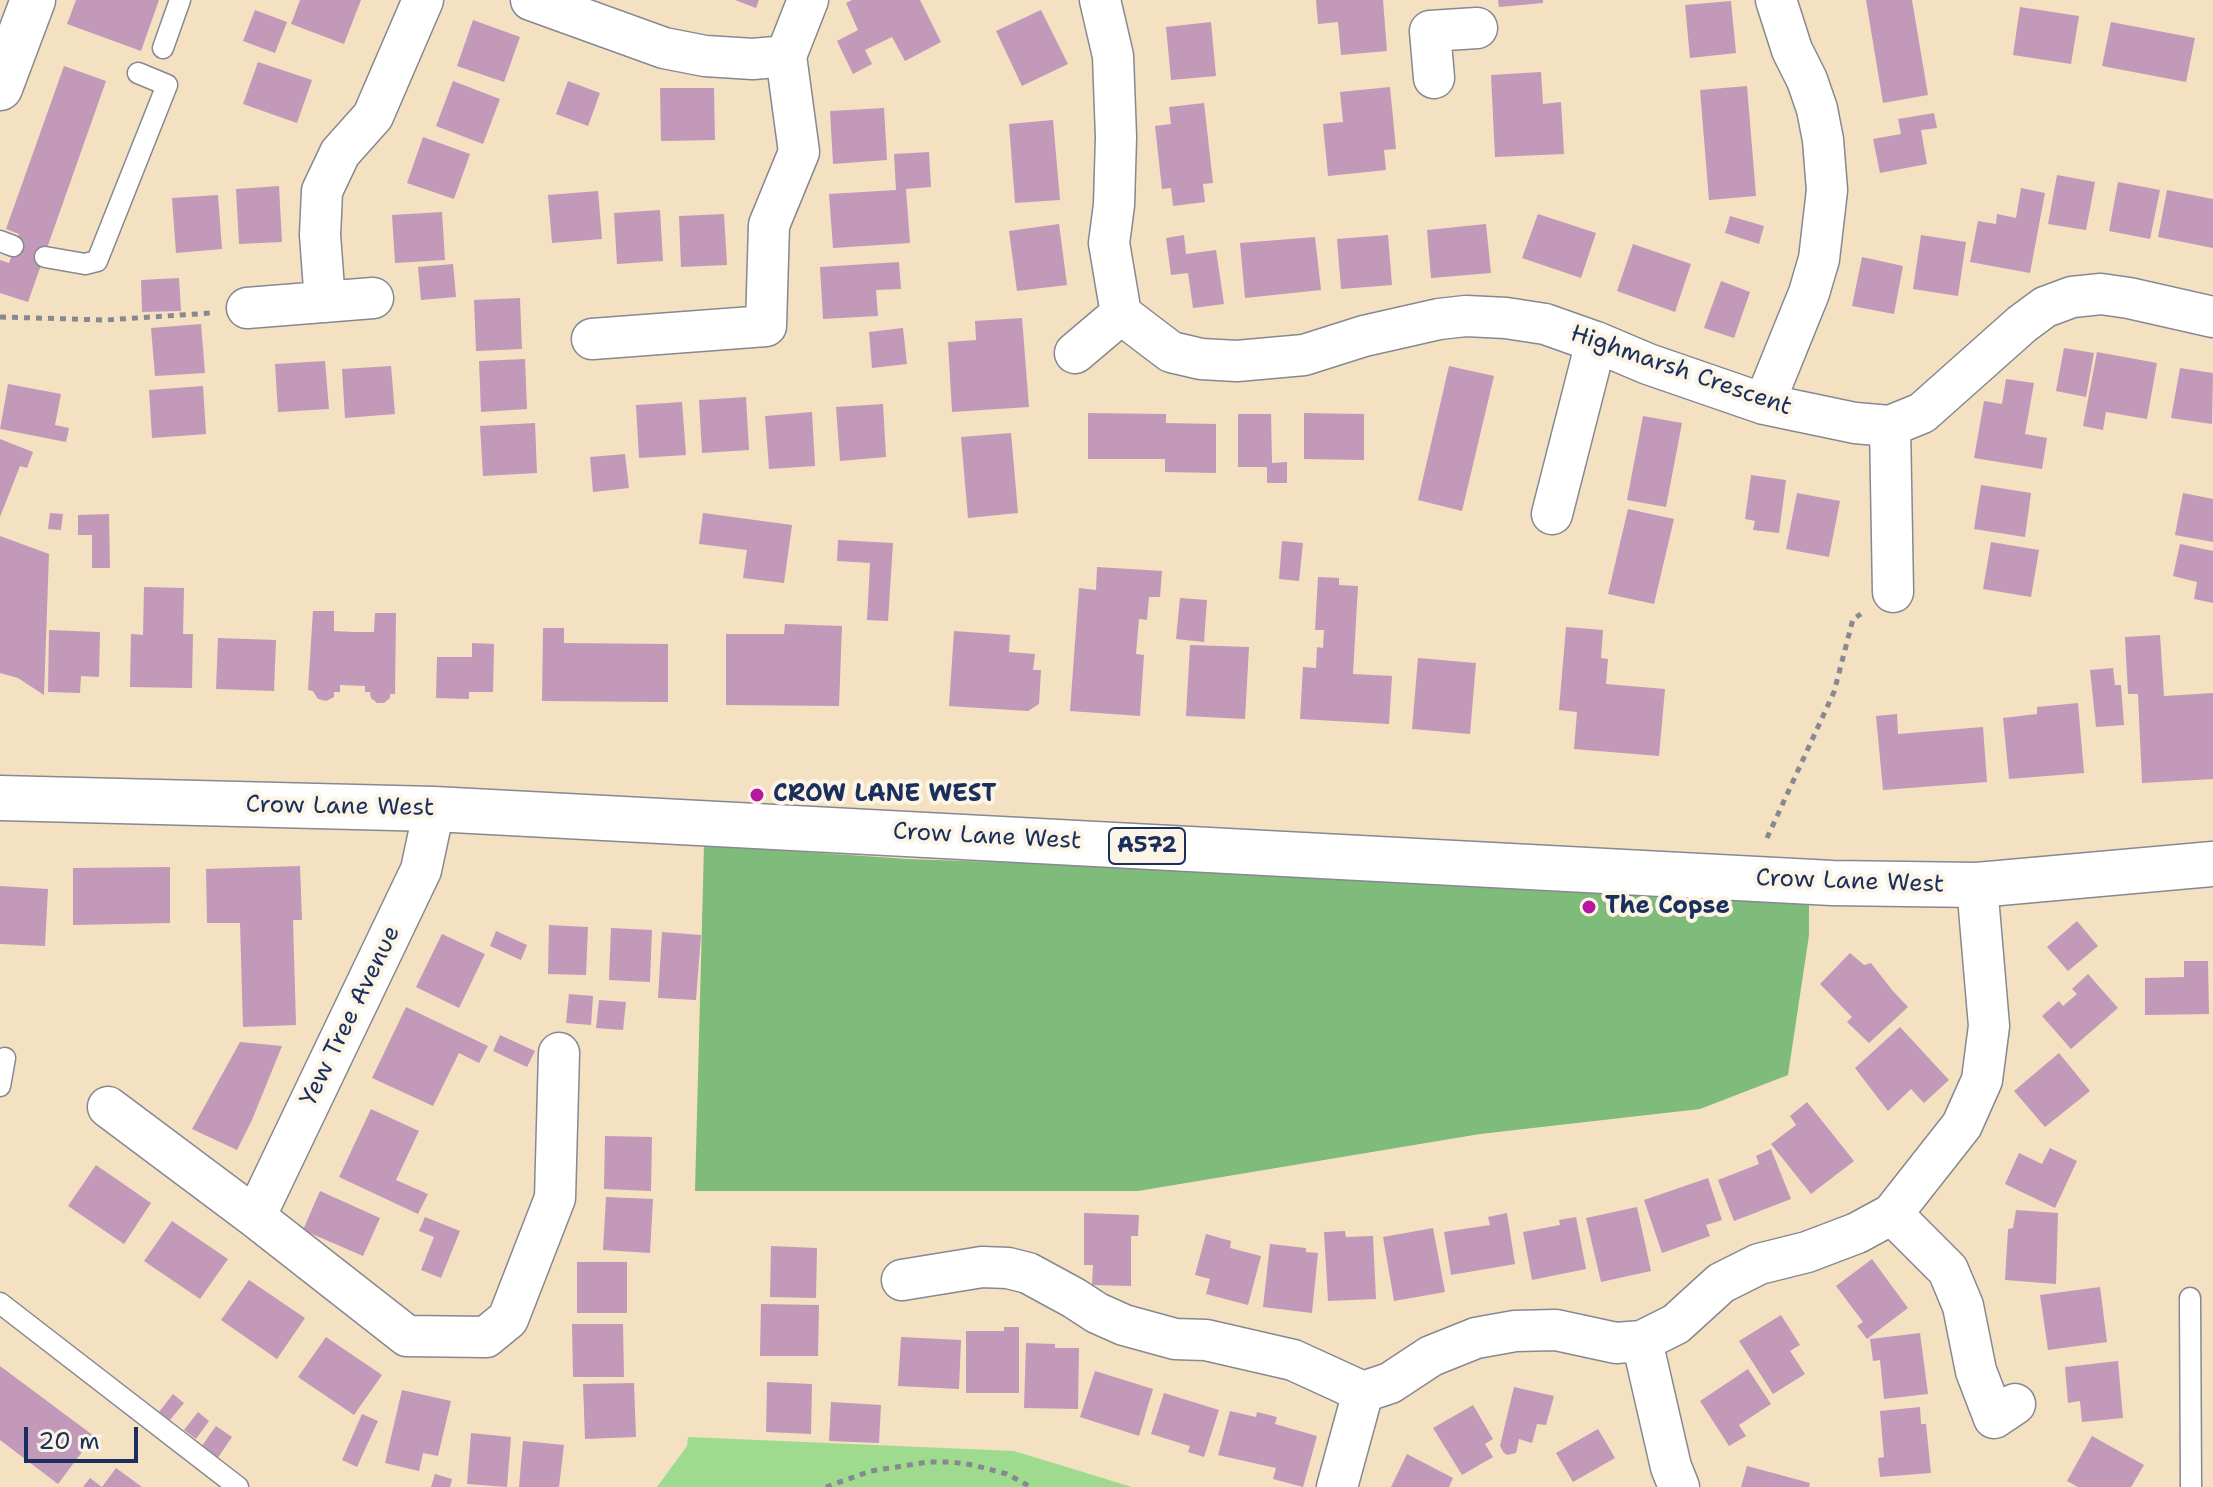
<!DOCTYPE html>
<html>
<head>
<meta charset="utf-8">
<style>
  body { margin:0 }
  #map { position:relative; width:2213px; height:1487px; overflow:hidden; background:#f3e1c2; font-family:"Shantell Sans",sans-serif }
  canvas { display:block }
  .scale { position:absolute; left:24px; top:1427px; width:114px; height:36px; box-sizing:border-box; border:4px solid #1b2f5e; border-top:0; padding-left:10px; font-size:24px; line-height:28px; white-space:nowrap; color:#1b2f5e; -webkit-text-stroke:6px #fcf5e5; paint-order:stroke }
</style>
</head>
<body>
<div id="map">
<canvas width="2213" height="1487"></canvas>
<div class="scale">20 m</div>
</div>
<script>
const ctx = document.querySelector('canvas').getContext('2d');
ctx.lineJoin = 'round';
function fillPath(path, color) {
  ctx.fillStyle = color;
  ctx.fill(path, 'evenodd');
}
function shape(rows) {
  const path = new Path2D();
  for (const r of rows) {
    path.moveTo(r[0], r[1]);
    for (let i = 2; i < r.length; i += 2) path.lineTo(r[i], r[i + 1]);
  }
  return path;
}
function stroke(path, color, width, dash) {
  ctx.strokeStyle = color;
  ctx.lineWidth = width;
  ctx.lineCap = dash ? 'butt' : 'round';
  ctx.setLineDash(dash || []);
  ctx.stroke(path);
}
function label(font, color, halo, rows, align = 'center') {
  ctx.font = font + ' "Shantell Sans",sans-serif';
  ctx.lineWidth = 8;
  ctx.setLineDash([]);
  ctx.textBaseline = 'middle';
  ctx.strokeStyle = halo;
  ctx.fillStyle = color;
  for (const [text, x, y, turn = 0] of rows) {
    ctx.save();
    ctx.translate(x, y);
    ctx.rotate((+turn || 0) * Math.PI / 180);
    ctx.textAlign = isNaN(turn) ? turn : align;
    if (halo) ctx.strokeText(text, 0, 0);
    ctx.fillText(text, 0, 0);
    ctx.restore();
  }
}
fillPath(shape([
  [688,1437,1014,1451,1132,1487,657,1487,687,1446]
]), '#9fdb8f');
fillPath(shape([
  [704,845,908,859,1318,873,1809,897,1809,935,1788,1075,1700,1109,1480,1134,1138,1191,695,1191]
]), '#7fbb7a');
fillPath(shape([
  [76,0,159,0,141,51,67,24],
  [300,0,361,0,344,44,291,24],
  [735,0,759,0,756,8],
  [852,0,920,0,941,42,905,61,892,37,865,50,872,64,853,74,837,41,858,30,846,3],
  [1316,0,1383,0,1387,51,1341,55,1338,22,1318,24],
  [1498,0,1543,0,1543,3,1499,7],
  [1866,0,1912,0,1928,95,1883,103],
  [1731,1,1736,53,1690,58,1685,5],
  [2020,7,2079,16,2071,64,2013,55],
  [255,10,287,22,275,53,243,41],
  [1041,10,1068,64,1022,86,996,31],
  [473,20,520,37,504,82,457,66],
  [1211,22,1216,76,1171,80,1166,27],
  [2111,22,2195,38,2186,82,2102,66],
  [258,62,312,80,297,123,243,104],
  [64,66,106,81,28,302,0,293,0,260,9,263,19,234,6,229],
  [1541,72,1543,104,1561,102,1564,154,1495,157,1491,75],
  [453,81,500,99,483,144,436,126],
  [568,81,600,93,588,126,556,114],
  [1747,86,1756,196,1709,200,1700,90],
  [1390,87,1396,149,1384,150,1386,170,1328,176,1323,124,1343,122,1340,92],
  [660,88,714,88,715,140,661,141],
  [1204,103,1213,183,1203,184,1205,202,1173,206,1171,188,1162,189,1155,126,1171,124,1169,107],
  [884,108,887,160,833,164,830,111],
  [1934,113,1937,128,1921,130,1927,164,1880,173,1873,139,1901,134,1898,119],
  [1053,120,1060,200,1015,203,1009,124],
  [423,137,470,154,454,199,407,183],
  [929,152,931,187,906,189,910,243,833,248,829,194,896,190,894,154],
  [2057,175,2095,182,2086,230,2048,224],
  [2118,182,2160,190,2150,239,2109,231],
  [279,186,282,242,239,244,236,189],
  [2021,188,2045,193,2030,273,1970,262,1978,221,1996,224,1997,214,2016,218],
  [2167,190,2213,199,2213,248,2158,237],
  [598,191,602,239,552,243,548,195],
  [218,195,222,249,176,253,172,198],
  [660,210,663,261,617,264,614,213],
  [442,212,445,260,395,263,392,215],
  [724,214,727,265,681,267,679,216],
  [1538,214,1596,233,1581,278,1522,258],
  [1730,216,1764,226,1759,244,1725,233],
  [1059,224,1067,285,1017,291,1009,231],
  [1486,224,1491,273,1431,278,1427,230],
  [1184,235,1186,254,1216,250,1224,304,1193,308,1188,273,1171,275,1166,238],
  [1388,235,1392,285,1341,289,1337,239],
  [1921,235,1966,242,1958,296,1913,289],
  [1315,237,1321,290,1245,298,1240,243],
  [1633,244,1691,264,1675,312,1617,291],
  [1862,257,1903,266,1894,314,1852,306],
  [899,262,901,289,876,290,878,316,823,319,820,267],
  [453,264,456,297,421,300,418,267],
  [179,278,181,311,142,312,141,280],
  [1721,281,1750,292,1734,338,1704,328],
  [520,298,522,349,476,351,474,300],
  [1022,318,1029,407,952,412,948,342,976,340,975,321],
  [201,324,205,373,155,376,151,328],
  [903,328,907,364,872,368,869,332],
  [2064,348,2094,353,2086,397,2056,391],
  [2097,352,2157,363,2147,419,2106,412,2103,430,2083,426],
  [525,359,527,409,481,412,479,361],
  [325,361,329,409,278,412,275,364],
  [391,366,395,414,345,418,342,369],
  [1449,366,1494,376,1462,511,1418,500],
  [2180,368,2213,373,2212,424,2171,418],
  [2006,379,2034,383,2025,434,2047,438,2042,469,1974,458,1984,401,2002,404],
  [8,384,61,394,55,425,69,428,66,442,0,429],
  [203,386,206,434,152,438,149,390],
  [746,397,749,450,702,453,699,400],
  [682,402,686,455,639,458,636,405],
  [883,404,886,457,840,461,836,407],
  [812,412,815,466,769,469,765,416],
  [1088,413,1166,414,1166,423,1216,424,1216,473,1165,472,1165,459,1088,459],
  [1304,413,1364,414,1364,460,1304,459],
  [1238,414,1271,414,1272,463,1287,462,1287,483,1267,483,1267,467,1238,467],
  [1643,416,1682,423,1666,507,1627,500],
  [535,423,537,473,483,476,480,426],
  [1011,433,1018,513,968,518,961,437],
  [0,439,33,452,27,468,20,466,0,517],
  [625,454,629,488,593,492,590,457],
  [1751,475,1786,480,1779,533,1753,530,1755,521,1745,519],
  [1981,485,2031,493,2025,537,1974,529],
  [1797,493,1840,501,1829,557,1786,549],
  [2183,493,2213,499,2213,542,2175,535],
  [1628,509,1674,519,1654,604,1608,594],
  [50,513,63,514,61,530,48,529],
  [703,513,792,525,784,583,743,578,747,550,699,544],
  [109,514,110,568,92,568,92,535,78,535,78,515],
  [0,536,49,554,44,695,18,678,0,673],
  [838,540,893,543,888,621,867,620,870,563,837,561],
  [1282,541,1303,543,1299,581,1279,579],
  [1991,542,2039,550,2031,597,1983,589],
  [2180,544,2213,551,2213,603,2194,599,2197,582,2173,576],
  [1097,567,1162,571,1160,597,1149,597,1147,620,1139,619,1136,654,1144,655,1140,716,1070,711,1079,588,1096,590],
  [1318,577,1339,578,1339,585,1358,586,1353,674,1392,676,1389,724,1300,719,1303,667,1316,668,1317,647,1323,648,1324,630,1315,630],
  [144,587,184,588,183,634,193,634,192,688,130,687,131,634,143,635],
  [1180,598,1207,600,1204,642,1176,639],
  [313,611,334,611,334,631,354,632,374,632,375,613,396,613,395,694,390,694,390,698,384,703,377,703,371,698,370,692,365,692,365,686,340,685,340,692,334,692,334,697,326,701,318,699,313,691,308,690],
  [785,624,842,626,839,706,726,705,726,634,784,634],
  [1566,627,1603,630,1601,658,1608,659,1606,684,1665,689,1659,756,1574,749,1577,712,1559,710],
  [543,628,564,628,564,643,668,644,668,702,542,701],
  [49,630,100,632,99,677,81,676,80,693,48,692],
  [954,631,1010,635,1009,652,1035,654,1033,670,1041,670,1039,704,1028,711,949,706],
  [2160,635,2164,696,2213,693,2213,779,2142,783,2138,694,2128,694,2125,637],
  [218,638,276,640,274,691,216,689],
  [472,643,494,644,493,692,469,692,469,699,436,698,437,657,472,657],
  [1190,645,1249,647,1245,719,1186,716],
  [1418,658,1476,663,1470,734,1412,729],
  [2113,668,2115,685,2121,685,2124,725,2096,727,2090,670],
  [2078,703,2084,773,2009,779,2003,718,2037,714,2037,707],
  [1897,714,1898,734,1983,727,1987,782,1883,790,1876,716],
  [300,866,302,920,293,920,296,1025,243,1027,240,923,207,923,206,869],
  [170,867,170,923,73,925,73,868],
  [0,886,48,889,45,946,0,944],
  [2077,921,2098,946,2068,971,2047,947],
  [549,925,588,927,586,975,548,974],
  [611,928,652,930,650,982,609,980],
  [496,931,527,945,521,960,490,946],
  [662,932,701,935,696,1000,658,998],
  [442,934,485,954,459,1008,416,987],
  [1850,953,1864,965,1871,963,1892,990,1908,1007,1869,1043,1847,1022,1852,1017,1820,984],
  [2184,961,2208,961,2209,1014,2145,1015,2145,978,2184,977],
  [2088,974,2118,1008,2071,1049,2042,1016,2059,1001,2063,1006,2077,994,2072,989],
  [569,994,593,996,591,1025,566,1023],
  [599,1000,626,1002,623,1030,596,1028],
  [406,1007,488,1046,479,1063,459,1053,433,1106,372,1078],
  [1900,1027,1949,1080,1924,1103,1911,1089,1888,1111,1855,1068],
  [500,1035,535,1051,527,1067,493,1051],
  [240,1042,282,1046,252,1120,237,1150,192,1129],
  [2059,1053,2090,1091,2045,1127,2014,1091],
  [1807,1102,1854,1161,1811,1194,1771,1144,1796,1125,1790,1116],
  [371,1109,419,1131,396,1180,428,1194,418,1214,339,1177],
  [605,1136,652,1137,651,1191,604,1189],
  [2050,1148,2077,1161,2055,1208,2005,1184,2019,1153,2042,1164],
  [1771,1149,1791,1199,1734,1221,1718,1180,1759,1164,1756,1156],
  [96,1165,151,1203,124,1244,68,1206],
  [1708,1178,1722,1220,1706,1225,1710,1236,1662,1253,1644,1200],
  [320,1191,380,1218,363,1256,303,1230],
  [606,1197,653,1199,650,1253,603,1250],
  [1637,1207,1651,1271,1601,1282,1586,1218],
  [2016,1210,2058,1213,2056,1284,2005,1280,2008,1229,2013,1228],
  [1084,1213,1139,1215,1138,1236,1131,1236,1131,1286,1092,1285,1093,1265,1084,1265],
  [1507,1213,1515,1264,1451,1275,1444,1232,1490,1225,1488,1217],
  [425,1217,460,1231,441,1278,421,1270,434,1237,419,1231],
  [1576,1217,1586,1269,1532,1280,1523,1232,1560,1225,1559,1220],
  [172,1221,228,1259,200,1299,144,1261],
  [1433,1228,1445,1292,1394,1301,1383,1237],
  [1345,1231,1346,1237,1373,1236,1376,1299,1328,1301,1324,1232],
  [1206,1234,1231,1241,1230,1248,1261,1256,1248,1305,1206,1294,1210,1279,1195,1275],
  [1270,1244,1306,1248,1306,1252,1318,1253,1312,1313,1263,1307],
  [771,1246,817,1248,816,1298,770,1297],
  [1872,1259,1908,1308,1867,1339,1857,1326,1863,1322,1836,1286],
  [577,1262,627,1262,627,1313,577,1313],
  [249,1280,305,1318,277,1359,221,1320],
  [2100,1287,2107,1342,2048,1350,2040,1295],
  [761,1304,819,1305,818,1356,760,1356],
  [1781,1315,1800,1345,1790,1351,1805,1374,1773,1394,1739,1341],
  [572,1324,623,1324,624,1377,573,1377],
  [1004,1327,1019,1327,1019,1393,966,1393,966,1331,1004,1331],
  [1920,1333,1928,1394,1884,1399,1880,1360,1873,1361,1870,1339],
  [326,1337,382,1375,354,1415,298,1377],
  [901,1337,961,1340,959,1389,898,1386],
  [1026,1343,1055,1344,1055,1348,1079,1348,1078,1409,1024,1408],
  [2118,1361,2123,1418,2082,1422,2080,1401,2068,1403,2065,1367],
  [0,1366,94,1436,58,1484,0,1440],
  [1748,1369,1771,1404,1739,1425,1746,1436,1729,1446,1700,1401],
  [1095,1371,1153,1389,1139,1436,1080,1417],
  [767,1382,812,1384,811,1434,766,1432],
  [634,1383,636,1437,585,1439,583,1384],
  [1514,1387,1554,1396,1546,1425,1537,1424,1532,1443,1519,1439,1516,1453,1507,1455,1504,1453,1500,1446],
  [402,1390,451,1401,438,1456,423,1453,419,1471,385,1463],
  [1164,1393,1219,1410,1204,1457,1188,1452,1190,1446,1151,1434],
  [173,1394,184,1403,170,1420,159,1412],
  [831,1402,881,1405,879,1443,829,1441],
  [1473,1405,1493,1439,1485,1444,1493,1457,1462,1475,1433,1428],
  [1920,1407,1921,1424,1926,1424,1931,1473,1880,1477,1878,1458,1884,1457,1880,1411],
  [1230,1411,1256,1417,1257,1412,1277,1417,1275,1424,1317,1436,1303,1487,1273,1479,1276,1468,1218,1455],
  [198,1412,209,1421,196,1439,184,1430],
  [362,1414,378,1421,357,1467,342,1460],
  [216,1426,232,1437,217,1459,201,1447],
  [1598,1429,1615,1458,1573,1482,1556,1453],
  [471,1433,511,1437,507,1487,467,1484],
  [2092,1436,2144,1465,2131,1487,2078,1487,2067,1481],
  [523,1441,564,1445,559,1487,519,1487],
  [1407,1454,1453,1478,1449,1487,1391,1487],
  [1747,1466,1810,1483,1809,1487,1741,1487],
  [116,1468,142,1487,83,1487,90,1478,102,1487],
  [435,1474,452,1479,450,1487,431,1487]
]), '#c299b9');
const lane = shape([
  [163,48,180,0],
  [0,241,13,246],
  [45,257,85,264,97,261,167,85,138,73],
  [0,1086,5,1058],
  [2190,1298,2191,1487],
  [0,1303,238,1487]
]);
const street = shape([
  [531,0,664,48,705,56,753,59,786,56],
  [1100,0,1113,56,1116,137,1114,205,1109,243,1121,314,1171,352,1201,359,1237,361,1304,355,1364,336,1439,319,1466,316,1506,318,1545,324,1596,342,1648,364,1764,404,1855,423,1890,426,1922,413,2022,324,2045,307,2072,297,2101,294,2129,298,2213,317],
  [1434,78,1430,31,1477,28],
  [325,302,320,235,322,191,340,153,373,116,423,0],
  [247,308,373,298],
  [592,339,766,326,769,225,799,152,786,56,808,0],
  [1075,353,1121,314],
  [1764,404,1809,293,1819,259,1827,190,1823,140,1817,109,1807,80,1792,50,1776,0],
  [1890,426,1893,592],
  [1552,514,1596,342],
  [108,1107,255,1217,407,1336,486,1337,508,1319,555,1198,559,1053],
  [1892,1214,1948,1270,1963,1306,1976,1371,1994,1418,2015,1404],
  [255,1217,421,870,434,809],
  [902,1280,982,1267,1008,1268,1028,1273,1074,1298,1097,1313,1124,1325,1175,1339,1206,1340,1293,1360,1363,1392],
  [1642,1341,1676,1324,1721,1283,1759,1264,1807,1252,1857,1233,1892,1214,1962,1125,1982,1080,1989,1026,1977,885],
  [1337,1487,1363,1392,1390,1383,1431,1356,1476,1338,1515,1331,1556,1330,1616,1343,1642,1341,1671,1467,1679,1487]
]);
const secondary = shape([
  [0,88,33,0]
]);
const primary = shape([
  [0,798,434,809,1832,883,1977,885,2213,864]
]);
stroke(lane, '#878890', 23);
stroke(street, '#878890', 43);
stroke(secondary, '#878890', 47);
stroke(primary, '#878890', 47);
stroke(shape([
  [0,317,106,320,211,313],
  [1767,838,1834,692,1853,619,1861,614],
  [826,1487,871,1471,928,1462,952,1462,973,1465,1007,1474,1031,1487]
]), '#878890', 5, [6, 6]);
stroke(lane, '#fff', 20);
stroke(street, '#fff', 40);
stroke(secondary, '#fff', 44);
stroke(primary, '#fff', 44);
for (const [x, y, r, color] of [
  [757,795,8,"#b5179e"],
  [1589,907,8,"#b5179e"]
]) {
  const dot = new Path2D();
  dot.arc(x, y, r, 0, 2 * Math.PI);
  ctx.fillStyle = color;
  ctx.fill(dot);
  stroke(dot, '#fcf5e5', 3);
}
for (const [x, y, w] of [
  [1147,846,76]
]) {
  const box = new Path2D();
  box.roundRect(x - w / 2, y - 18, w, 36, 6);
  ctx.fillStyle = '#fcf5e5';
  ctx.fill(box);
  stroke(box, '#1b2f5e', 2);
}
label('bold 22px', '#1b2f5e', null, [
  ["A572",1147,846]
]);
label('24px', '#1b2f5e', '#fcf5e5', [
  ["Highmarsh Crescent",1681,371,19],
  ["Crow Lane West",340,807,1],
  ["Crow Lane West",987,837,3],
  ["Crow Lane West",1850,882,2],
  ["Yew Tree Avenue",351,1016,-64]
]);
label('bold 24px', '#1b2f5e', '#fcf5e5', [
  ["CROW LANE WEST",773,795],
  ["The Copse",1605,907]
], 'left');
</script>
</body>
</html>
